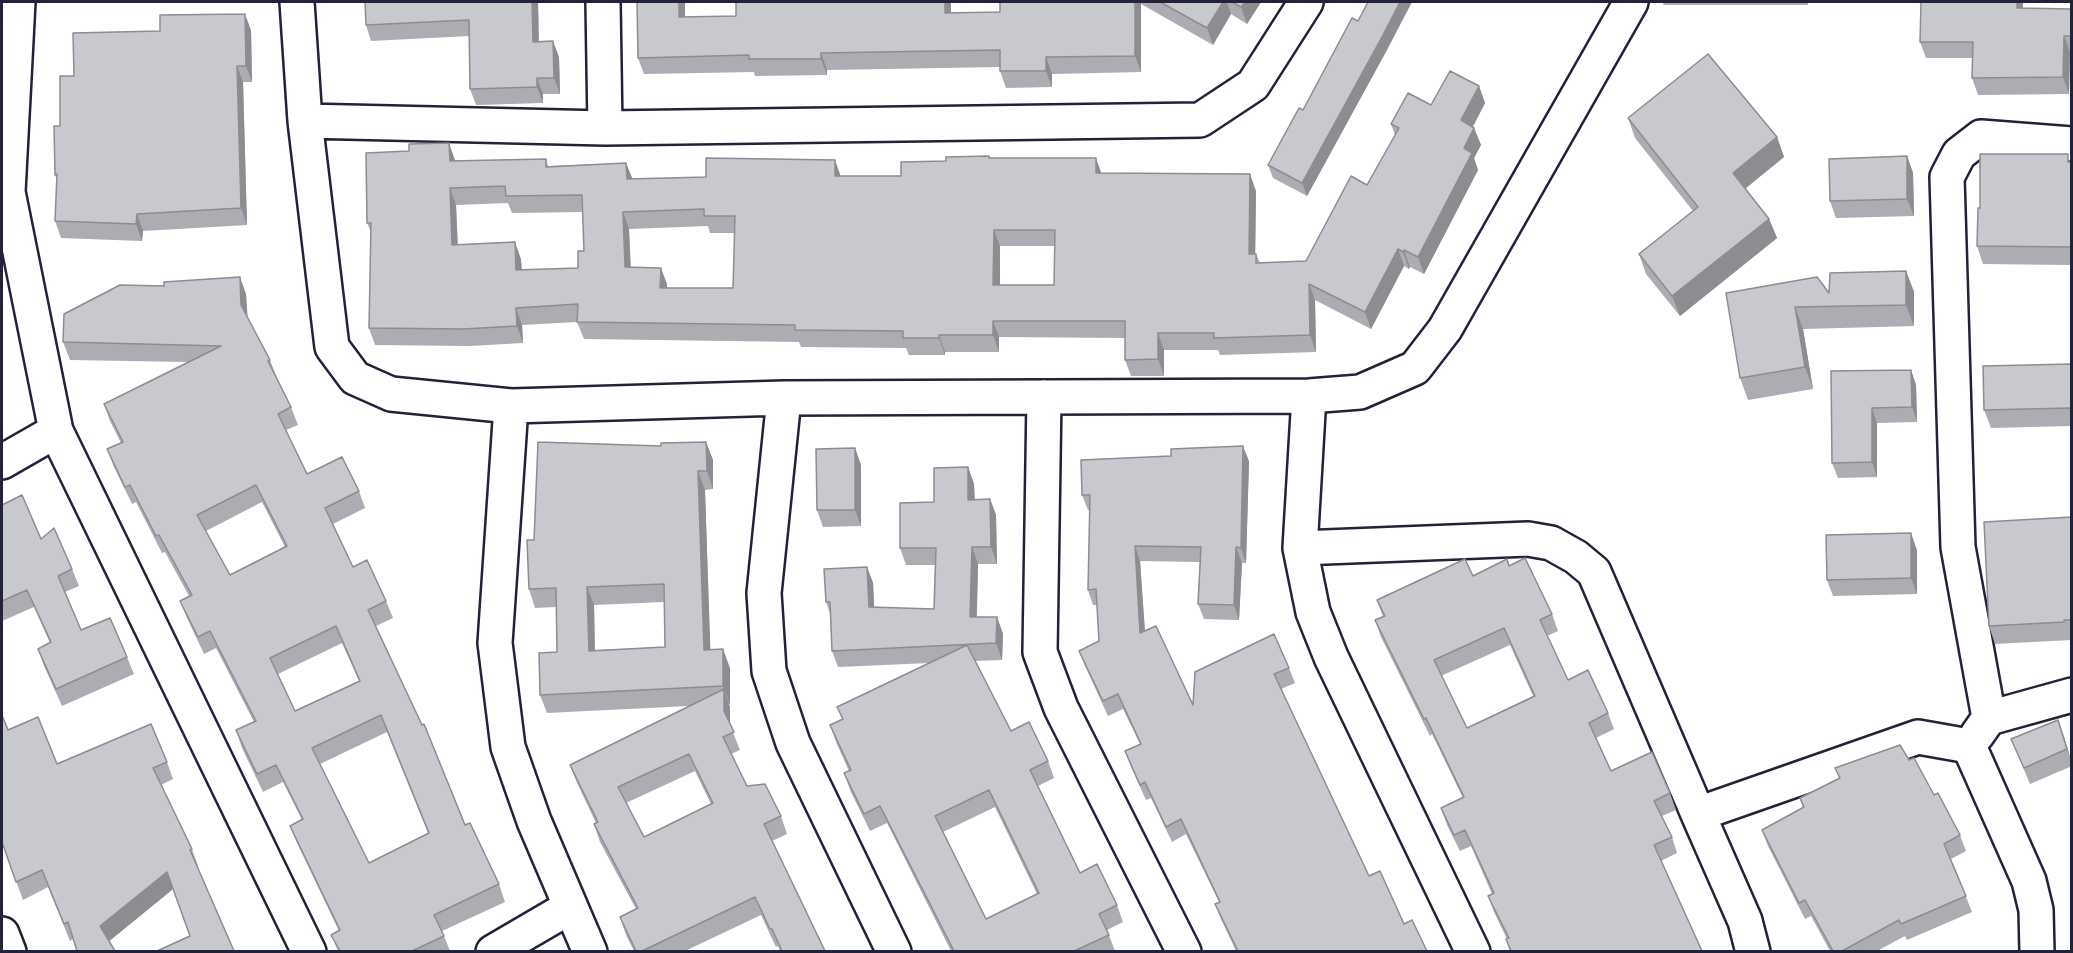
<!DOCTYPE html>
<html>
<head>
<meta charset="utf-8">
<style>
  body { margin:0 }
  #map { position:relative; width:2073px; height:953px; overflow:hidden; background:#fff; font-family:"Comic Neue",sans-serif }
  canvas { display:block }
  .frame { position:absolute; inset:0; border:3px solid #22223b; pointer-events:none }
</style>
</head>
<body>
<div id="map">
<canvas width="2073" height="953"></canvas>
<div class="frame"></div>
</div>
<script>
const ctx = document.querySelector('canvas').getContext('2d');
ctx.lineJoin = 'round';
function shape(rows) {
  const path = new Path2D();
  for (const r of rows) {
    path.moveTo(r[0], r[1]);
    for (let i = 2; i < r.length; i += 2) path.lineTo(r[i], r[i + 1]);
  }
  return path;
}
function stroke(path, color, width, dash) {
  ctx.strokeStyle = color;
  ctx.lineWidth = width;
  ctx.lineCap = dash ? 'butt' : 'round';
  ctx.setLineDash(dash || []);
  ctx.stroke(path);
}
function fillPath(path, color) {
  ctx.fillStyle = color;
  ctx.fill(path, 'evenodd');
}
const minor = shape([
  [18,2,8,192,56,431,309,952],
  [297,2,305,121,332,347,355,378,391,394,511,406,784,398,1309,396,1360,392,1415,368,1445,329,1631,2],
  [305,121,605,128,603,2],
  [605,128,1200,120,1253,85,1306,2],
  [1309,396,1300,548,1528,539,1551,543,1576,557,1594,572,1698,814],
  [1044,397,1040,652,1061,708,1184,952],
  [784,398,764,593,769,671,793,743,894,952],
  [511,406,495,643,508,747,534,821,590,952],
  [2,462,56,431],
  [1300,548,1313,612,1331,657,1473,952],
  [1989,718,1958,547,1947,177,1959,154,1981,137,2072,144],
  [1977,735,1989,718,2072,695],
  [2,934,9,952],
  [493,952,570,907],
  [1753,952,1745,921,1698,814,1918,737,1969,746,2029,881,2036,910,2037,952]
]);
stroke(minor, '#22223b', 38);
stroke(minor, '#fff', 33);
fillPath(shape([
  [365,2,538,2,539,42,559,57,560,94,543,94,543,103,476,105,470,89,469,36,371,41,366,25],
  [736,2,951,2,951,13,1000,12,1000,2,1261,2,1247,24,1231,14,1213,45,1141,4,1141,72,1052,74,1052,87,1006,88,1000,71,1000,67,827,70,827,75,755,76,754,72,644,74,638,58,685,17,736,16],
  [1662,2,1856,2,1856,3,1808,3,1808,5,1664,5],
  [2023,8,2072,9,2072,52,2070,52,2069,94,1978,95,1972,78,1972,58,1926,58,1920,42],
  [1358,21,1388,48,1307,196,1273,178,1268,165],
  [251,30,252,82,243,82,247,225,143,231,142,241,61,238,55,221,57,180,55,175,60,126,74,76],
  [1479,86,1485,103,1473,127,1474,128,1481,145,1474,158,1478,170,1424,274,1410,267,1409,269,1404,266,1371,329,1315,300,1316,352,1220,355,1218,350,1164,350,1164,376,1131,376,1125,360,1125,338,999,337,999,352,945,352,945,355,909,355,906,348,801,347,799,342,584,339,577,322,522,325,523,343,470,346,375,345,369,328,371,232,367,223,409,151,455,160,455,161,546,159,548,166,626,163,632,179,901,176,946,161,989,156,990,158,1102,173,1256,191,1255,254,1256,254,1260,263,1306,261,1367,185,1395,135,1391,124,1431,105],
  [508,203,512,213,583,212,584,251,578,268,522,270,521,259,458,244,456,205],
  [708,226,710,233,735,233,733,288,667,288,667,284,631,267,629,229],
  [1000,246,1055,246,1054,285,1000,285],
  [1628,118,1777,137,1784,157,1745,188,1769,219,1777,238,1680,316,1646,274,1639,254,1693,211,1635,138],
  [1907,156,1913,173,1914,216,1836,218,1830,201],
  [2072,162,2072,265,1983,264,1977,246,1980,208],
  [1906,271,1914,292,1914,326,1803,329,1813,389,1748,400,1740,378,1817,277,1829,293],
  [246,294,247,316,270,360,277,378,291,407,298,425,286,430,307,474,359,491,365,508,333,524,353,567,386,601,393,618,376,626,465,825,499,884,505,902,442,931,450,951,338,951,331,935,339,931,297,843,290,826,302,820,283,782,263,792,242,748,236,730,254,722,216,648,204,654,187,618,180,601,189,596,165,552,162,553,136,502,132,504,114,467,107,449,121,443,110,421,104,404,188,362,70,360,63,342],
  [262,502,285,547,230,575,206,531],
  [342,643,359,681,295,711,278,674],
  [387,732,428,833,369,863,320,764],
  [2072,364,2072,426,1991,428,1984,410],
  [1911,370,1916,385,1917,422,1877,423,1877,477,1838,478,1832,463,1831,371],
  [706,442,713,460,713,489,705,490,710,650,730,668,730,704,729,704,730,707,730,725,740,750,731,754,747,786,781,816,787,834,772,841,825,951,780,951,778,946,776,947,761,915,685,951,634,951,626,935,620,917,636,909,600,842,594,824,596,823,577,783,570,765,689,706,547,713,540,695,557,652,556,607,535,608,529,589,661,446],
  [664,602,665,647,595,650,594,605],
  [695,771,711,804,644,837,626,803],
  [855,448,861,465,861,526,823,527,817,510],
  [1249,461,1246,563,1242,563,1239,620,1204,619,1198,604,1200,562,1140,561,1145,631,1193,705,1289,668,1295,683,1281,689,1369,876,1404,924,1427,951,1236,951,1221,919,1215,904,1219,902,1186,834,1172,842,1151,798,1146,800,1131,767,1125,751,1140,744,1123,709,1108,716,1085,666,1079,651,1099,641,1097,605,1093,605,1088,590,1090,510,1088,510,1082,495],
  [968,467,974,484,975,499,990,499,996,515,997,564,978,564,977,617,997,617,1003,634,1002,660,975,661,1011,731,1048,761,1054,778,1038,786,1080,873,1117,905,1123,922,1107,930,1115,951,951,951,887,823,870,831,850,790,844,773,849,771,836,742,830,725,842,719,837,707,929,663,838,667,832,651,831,616,826,602,867,567,873,583,874,607,934,609,935,565,906,565,900,548,934,502],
  [995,807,1037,894,986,919,943,832],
  [2,505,41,539,72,569,79,586,65,592,81,630,127,657,134,674,62,706,44,666,38,649,50,643,34,607,2,621],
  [2072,517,2072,638,2070,638,2071,640,1995,644,1989,626],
  [1917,550,1917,594,1833,596,1827,580],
  [1509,566,1552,614,1558,631,1547,636,1568,680,1608,713,1614,729,1596,738,1611,771,1670,793,1676,810,1662,816,1672,837,1677,853,1661,861,1702,951,1510,951,1506,939,1507,939,1494,912,1488,896,1492,894,1471,846,1460,851,1447,825,1441,808,1463,798,1432,734,1430,736,1381,637,1375,620,1383,617,1377,600],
  [1510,645,1533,696,1467,728,1441,676],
  [2058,720,2072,762,2072,766,2030,784,2011,739],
  [8,730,57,764,167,762,173,779,161,785,192,849,198,866,190,936,173,889,109,941,73,939,70,941,48,887,23,900,2,842],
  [1909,760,1960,835,1966,851,1951,859,1972,912,1907,940,1905,936,1877,951,1830,951,1811,916,1805,919,1768,846,1762,830,1803,808,1800,798,1839,778,1835,768]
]), '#acacb2');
fillPath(shape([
  [532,2,538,2,539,58,533,42],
  [679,2,685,2,685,33,679,17],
  [945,2,951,2,951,30,945,13],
  [1135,2,1141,2,1141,72,1135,56],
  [1223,2,1227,2,1231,14,1213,45,1207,28],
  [1245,2,1261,2,1247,24,1241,7],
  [1400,2,1412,2,1388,48,1307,196,1302,183],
  [2017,2,2023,2,2023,24,2017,8],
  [245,14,251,30,252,82,246,66],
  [2064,36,2070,52,2069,94,2063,77],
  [553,41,559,57,560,94,554,78],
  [821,53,827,70,827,75,821,59],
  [1046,57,1052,74,1052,87,1046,71],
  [237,66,243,82,247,225,241,208],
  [537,78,543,94,543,103,537,87],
  [1479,86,1485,103,1467,137,1461,120],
  [1474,128,1481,145,1474,158,1478,170,1424,274,1418,257,1464,148],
  [1777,137,1784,157,1740,193,1733,173],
  [449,143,455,160,456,178,450,161],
  [1907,156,1913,173,1914,216,1907,199],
  [1096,158,1102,175,1096,173],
  [835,160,841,177,835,176],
  [626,163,633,180,627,179],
  [1250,174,1256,191,1255,271,1249,254],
  [450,188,456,205,458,262,452,245],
  [623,212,629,229,631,284,625,267],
  [137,214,143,231,142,241,136,224],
  [1769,219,1777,238,1680,316,1672,296],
  [994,230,1000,246,1000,301,993,285],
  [515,242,521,259,522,287,516,270],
  [1398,249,1404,266,1371,329,1365,312],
  [1404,250,1410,267,1409,269,1403,252],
  [661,268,667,284,667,305,660,288],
  [1906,271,1914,292,1914,326,1906,305],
  [240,277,246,294,248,322,241,305],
  [1309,284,1315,300,1316,352,1310,335],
  [1795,307,1803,329,1813,389,1805,367],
  [516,308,522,325,523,343,517,326],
  [993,321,999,337,999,352,993,335],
  [1158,333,1164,350,1164,376,1158,359],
  [939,335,945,352,945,355,939,338],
  [1911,370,1916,385,1917,422,1912,407],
  [1872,408,1877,423,1877,477,1872,462],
  [706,442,713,460,713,489,707,471],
  [1243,446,1249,461,1246,563,1241,548],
  [855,448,861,465,861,526,855,510],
  [968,467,974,484,975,516,968,500],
  [698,471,705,490,711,668,704,650],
  [990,499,996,515,997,564,991,547],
  [1911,533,1917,550,1917,594,1911,578],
  [1135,546,1140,561,1146,648,1140,633],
  [972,547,978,564,976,634,970,617],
  [1236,547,1242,563,1239,620,1234,605],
  [867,567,873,583,875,624,869,607],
  [587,587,594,605,595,669,589,651],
  [997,617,1003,634,1002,660,996,643],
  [723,649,730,668,730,704,723,686],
  [724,689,730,707,730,729,724,711],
  [2058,720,2064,737,2072,763,2067,749],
  [167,872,173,889,107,943,100,926]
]), '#8c8c91');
const building = shape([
  [365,2,532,2,533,42,553,41,554,78,537,78,537,87,470,89,469,20,366,25,365,2],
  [637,2,679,2,679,17,736,16,736,2,945,2,945,13,1000,12,1000,2,1135,2,1135,56,1046,57,1046,71,1000,71,1000,50,821,53,821,59,749,59,749,55,638,58,637,2],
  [1160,2,1223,2,1207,28,1160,2],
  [1232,2,1245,2,1241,7,1232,2],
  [1368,2,1400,2,1383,35,1302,183,1268,165,1299,108,1303,110,1352,18,1358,21,1368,2],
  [1921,2,2017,2,2017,8,2072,9,2072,36,2064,36,2063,77,1972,78,1973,42,1920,42,1921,2],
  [245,14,246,66,237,66,241,208,137,214,136,224,55,221,57,174,55,175,54,126,60,126,60,76,74,76,73,33,160,31,160,15,245,14],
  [1708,54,1777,137,1733,173,1769,219,1672,296,1639,254,1698,207,1628,118,1708,54],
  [1450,71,1479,86,1461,120,1474,128,1464,148,1472,153,1418,257,1404,250,1403,252,1398,249,1365,312,1309,284,1310,335,1214,338,1214,333,1158,333,1158,359,1125,360,1125,321,993,321,993,335,939,335,939,338,903,338,903,331,795,330,795,325,577,322,578,304,516,308,517,326,463,329,369,328,371,223,367,223,366,153,409,151,409,144,449,143,450,161,546,159,546,167,626,163,627,179,706,177,706,158,835,160,835,176,901,176,901,162,946,161,946,157,989,156,989,158,1096,158,1096,173,1250,174,1249,254,1256,254,1256,263,1306,261,1351,176,1367,185,1399,128,1391,124,1408,93,1431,105,1450,71],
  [505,186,506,196,582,195,584,251,578,251,578,268,516,270,515,242,452,245,450,188,505,186],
  [704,209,704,216,735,216,733,288,660,288,661,268,625,267,623,212,704,209],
  [994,230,1055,230,1054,285,993,285,994,230],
  [1980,154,2068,154,2068,162,2072,162,2072,247,1977,246,1978,208,1980,208,1980,154],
  [1907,156,1907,199,1830,201,1829,159,1907,156],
  [1906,271,1906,305,1795,307,1805,367,1740,378,1726,293,1817,277,1829,293,1830,273,1906,271],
  [240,277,241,305,270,360,268,361,291,407,278,414,307,474,342,457,359,491,325,508,353,567,367,560,386,601,368,610,422,725,424,724,465,825,470,823,499,884,434,915,444,936,412,951,340,951,331,935,340,930,290,826,303,819,276,765,257,774,236,730,256,721,210,631,198,637,180,601,192,595,159,535,156,536,130,485,125,487,107,449,123,442,104,404,221,346,63,342,64,314,120,285,164,286,164,282,240,277],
  [256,485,287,546,230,575,197,515,256,485],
  [336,626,360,681,295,711,270,658,336,626],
  [381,715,429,833,369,863,312,748,381,715],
  [2072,364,2072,416,2071,408,1984,410,1983,366,2072,364],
  [1911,370,1912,407,1872,408,1872,462,1832,463,1831,371,1911,370],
  [538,442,661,446,661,443,706,442,707,471,698,471,704,650,723,649,723,686,540,695,539,653,557,652,556,588,529,589,527,540,534,540,538,442],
  [664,584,665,647,589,651,587,587,664,584],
  [1243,446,1241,548,1236,547,1234,605,1198,604,1201,547,1135,546,1140,633,1156,626,1193,705,1195,672,1274,634,1289,668,1274,674,1369,876,1380,871,1404,924,1412,920,1427,951,1238,951,1215,904,1220,902,1181,819,1166,827,1145,782,1140,785,1125,751,1141,744,1118,694,1103,701,1079,651,1099,641,1096,589,1088,590,1090,495,1082,495,1081,460,1171,456,1171,449,1243,446],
  [855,448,855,510,817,510,816,449,855,448],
  [968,467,968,500,990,499,991,547,972,547,970,617,997,617,996,643,832,651,830,602,826,602,824,569,867,567,869,607,934,609,936,548,900,548,900,503,934,502,934,468,968,467],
  [22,495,41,539,54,528,72,569,58,576,81,630,110,618,127,657,56,689,38,649,51,642,27,590,2,601,2,505,22,495],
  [2072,517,2072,620,2064,620,2064,622,1989,626,1984,522,2072,517],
  [1911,533,1911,578,1827,580,1826,535,1911,533],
  [1525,558,1552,614,1540,620,1568,680,1588,670,1608,713,1589,723,1611,771,1652,752,1670,793,1654,801,1672,837,1654,845,1702,951,1511,951,1506,939,1509,938,1488,896,1494,893,1465,830,1454,835,1441,808,1464,797,1426,718,1424,719,1375,620,1385,616,1377,600,1465,559,1473,576,1507,559,1509,566,1525,558],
  [1504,628,1535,696,1467,728,1434,660,1504,628],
  [967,645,1011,731,1029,722,1048,761,1030,770,1080,873,1097,864,1117,905,1099,914,1109,935,1074,951,954,951,880,806,864,814,844,773,851,770,830,725,843,719,837,707,967,645],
  [989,790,1039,893,986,919,935,816,989,790],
  [724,689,724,711,734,732,723,737,747,786,765,784,781,816,764,824,825,951,782,951,772,929,770,929,755,897,642,951,636,951,620,917,638,908,594,824,598,822,570,765,724,689],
  [689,754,713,803,644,837,618,787,689,754],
  [2,715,8,730,38,717,57,764,151,724,167,762,153,768,192,849,190,850,234,951,157,951,190,936,167,872,100,926,115,951,77,951,68,922,64,924,42,870,16,882,2,842,2,715],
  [2058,720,2067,749,2024,768,2011,739,2058,720],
  [1900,745,1909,760,1914,758,1934,795,1938,793,1960,835,1944,844,1966,896,1901,924,1899,920,1842,951,1833,951,1805,900,1799,903,1762,830,1804,807,1800,798,1840,778,1835,768,1900,745]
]);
fillPath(building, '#c8c8cf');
stroke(building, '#8c8c91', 1.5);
</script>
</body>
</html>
